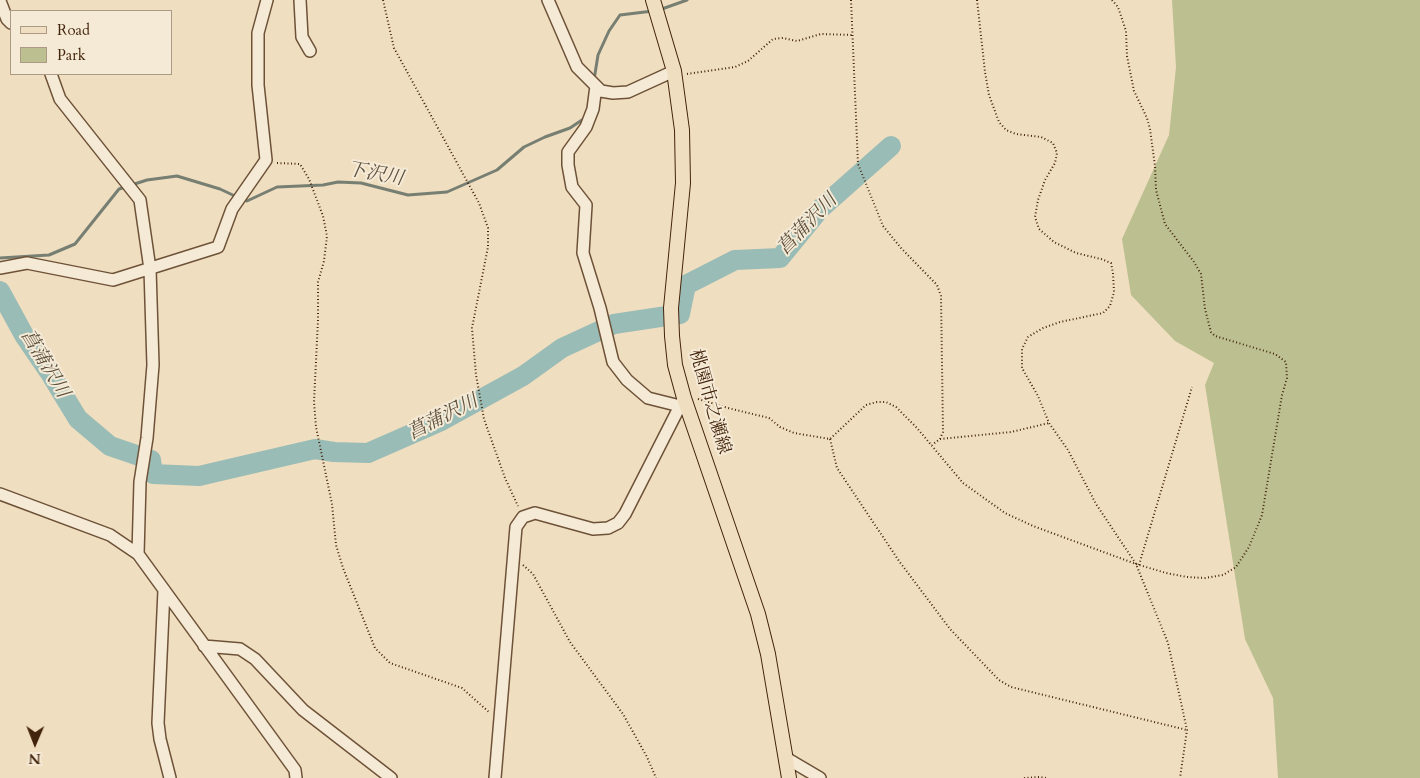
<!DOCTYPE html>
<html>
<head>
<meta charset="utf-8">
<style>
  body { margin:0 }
  #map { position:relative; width:1420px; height:778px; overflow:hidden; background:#f0dec0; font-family:Cardo,serif }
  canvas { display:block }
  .legend { position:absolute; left:10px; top:10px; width:162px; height:65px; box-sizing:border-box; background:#f5ead6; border:1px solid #ad9a85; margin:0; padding:6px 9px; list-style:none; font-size:15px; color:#42230b }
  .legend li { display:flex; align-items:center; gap:10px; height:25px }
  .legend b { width:25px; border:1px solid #ad9a85 }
  .north { position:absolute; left:10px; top:718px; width:50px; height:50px; -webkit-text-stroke:4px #f5ead6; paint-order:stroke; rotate:181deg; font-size:14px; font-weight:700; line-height:20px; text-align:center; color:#42230b }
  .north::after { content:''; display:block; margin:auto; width:18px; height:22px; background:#42230b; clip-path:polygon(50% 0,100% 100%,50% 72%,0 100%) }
</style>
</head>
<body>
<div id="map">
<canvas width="1420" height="778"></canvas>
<ul class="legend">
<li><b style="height:6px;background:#f0dec0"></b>Road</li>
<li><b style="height:14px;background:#bcc090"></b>Park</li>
</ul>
<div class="north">N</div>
</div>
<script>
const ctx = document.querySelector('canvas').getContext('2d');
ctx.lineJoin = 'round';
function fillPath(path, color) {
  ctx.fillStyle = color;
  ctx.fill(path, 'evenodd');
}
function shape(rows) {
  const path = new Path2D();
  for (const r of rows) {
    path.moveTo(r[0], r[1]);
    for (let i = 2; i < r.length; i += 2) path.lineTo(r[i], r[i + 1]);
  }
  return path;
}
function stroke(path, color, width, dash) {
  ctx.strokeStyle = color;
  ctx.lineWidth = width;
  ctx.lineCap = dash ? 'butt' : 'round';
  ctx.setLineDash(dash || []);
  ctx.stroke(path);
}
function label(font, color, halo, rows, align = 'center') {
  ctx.font = font + ' Cardo,"Noto Serif JP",serif';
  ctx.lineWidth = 4;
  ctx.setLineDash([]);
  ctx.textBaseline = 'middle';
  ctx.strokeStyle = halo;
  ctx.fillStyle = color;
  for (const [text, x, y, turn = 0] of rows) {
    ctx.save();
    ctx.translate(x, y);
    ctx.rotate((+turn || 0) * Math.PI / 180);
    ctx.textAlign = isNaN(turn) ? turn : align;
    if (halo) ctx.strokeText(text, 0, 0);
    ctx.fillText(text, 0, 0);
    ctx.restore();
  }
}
fillPath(shape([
  [1172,0,1420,0,1420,778,1278,778,1273,698,1245,639,1205,385,1214,363,1175,341,1131,295,1122,239,1169,135,1176,67]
]), '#bcc090');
stroke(shape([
  [659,10,687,0],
  [594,80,598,55,609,31,620,15,653,11],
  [243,199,247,201,277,187,323,185,338,182,361,183,408,195,447,192,497,170,524,147,545,137,570,128,585,118],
  [0,258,49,255,75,244,119,189,147,180,177,176,220,189,237,197]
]), '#777f72', 3);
stroke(shape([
  [0,291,24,335,50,373,78,419,110,446,151,460,153,474,199,476,315,449,334,452,368,453,441,421,523,376,562,348,614,324,680,314,686,285,735,260,780,258,820,209,891,146]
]), '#9abcb6', 20);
const minor = shape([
  [300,0,302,37,310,51],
  [548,0,577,67,601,91,613,93,628,92,674,71],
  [0,1,7,19,11,23],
  [51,74,60,99,140,200,150,269,153,365,147,438,140,482,138,554],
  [596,86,593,109,586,127,568,152,568,165,572,187,586,205,583,253,600,308,613,362,627,380,648,398,680,406],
  [0,268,27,263,113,280,218,247,232,209,266,160,258,85,258,33,267,0],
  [0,494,110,535,138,554,295,770,296,778],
  [164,590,158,723,160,739,170,778],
  [204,646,240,649,255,659,303,710,391,778],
  [786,758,820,778],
  [495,778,516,527,523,517,535,513,593,529,608,528,618,523,625,514,684,398]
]);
const major = shape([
  [653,0,674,71,682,130,683,183,671,308,672,336,675,365,684,398,758,614,768,654,789,778]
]);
stroke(minor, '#6e5238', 14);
stroke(major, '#42230b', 16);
stroke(shape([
  [383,0,394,48,479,203,488,228,488,247,472,328,476,375,484,419,505,478,518,506],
  [851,0,858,164,883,226,901,248,937,285,941,296,943,432,940,439,932,445],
  [977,0,985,72,989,95,999,122,1006,130,1016,134,1041,137,1053,143,1057,153,1055,163,1045,180,1038,200,1035,217,1039,229,1054,242,1076,253,1101,259,1111,263,1113,273,1114,292,1110,306,1103,313,1060,322,1043,328,1028,337,1022,349,1022,368,1038,396,1049,423,1068,450,1096,504,1136,564,1168,643,1187,730,1180,778],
  [687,74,735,67,748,61,773,39,783,38,797,41,821,34,853,35],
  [277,163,300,164,309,179,323,216,327,236,324,261,318,282,318,320,314,402,316,427,332,504,336,545,343,568,375,648,390,663,462,688,490,713],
  [698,399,728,408,769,418,780,427,794,433,830,439,866,405,877,402,886,402,896,407,917,428,963,483,1005,513,1033,526,1136,564,1166,573,1187,577,1205,578,1223,575,1236,567,1249,547,1262,515,1282,395,1287,378,1286,362,1275,354,1215,336,1211,332,1205,309,1201,274,1194,262,1165,224,1156,190,1155,166,1150,129,1147,118,1134,91,1127,56,1126,31,1118,7,1112,0],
  [830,439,837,468,899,561,950,629,999,680,1011,687,1187,730],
  [940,439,1011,432,1049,423],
  [523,565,533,574,570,642,623,714,647,757,656,778],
  [1139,565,1192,387],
  [1024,778,1039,777,1046,778]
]), '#42230b', 2, [1, 2.5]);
stroke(minor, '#f5ead6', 11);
stroke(major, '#f0dec0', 14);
label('18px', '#42230b', '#f5ead6', [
  ["桃園市之瀬線",709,402,74]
]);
label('italic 19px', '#5c513e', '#f5ead6', [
  ["下沢川",375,175,10],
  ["菖蒲沢川",808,225,-46],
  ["菖蒲沢川",44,364,59],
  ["菖蒲沢川",443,418,-27]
]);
</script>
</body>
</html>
